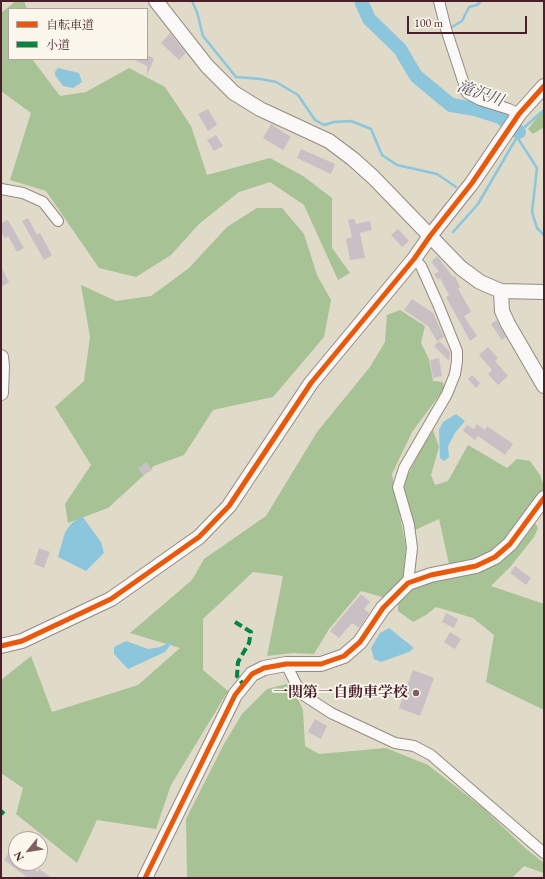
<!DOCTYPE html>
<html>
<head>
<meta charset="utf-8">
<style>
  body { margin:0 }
  #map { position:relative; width:545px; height:879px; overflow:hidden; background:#e0dac8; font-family:"EB Garamond","Noto Serif JP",serif }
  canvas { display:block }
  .frame { position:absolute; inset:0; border:2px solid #4a1f2b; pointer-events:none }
  .legend { position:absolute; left:8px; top:8px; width:140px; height:52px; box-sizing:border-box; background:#fbf7ec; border:1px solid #b4a19f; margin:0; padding:5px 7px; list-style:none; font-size:12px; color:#4a1f2b }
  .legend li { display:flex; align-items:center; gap:8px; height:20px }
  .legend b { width:20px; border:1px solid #b4a19f }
  .north { position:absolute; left:8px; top:831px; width:40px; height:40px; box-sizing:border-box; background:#fbf7ec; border:1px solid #b4a19f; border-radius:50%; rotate:240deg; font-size:11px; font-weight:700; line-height:16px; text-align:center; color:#4a1f2b }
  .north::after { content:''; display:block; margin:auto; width:14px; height:18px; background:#7e6062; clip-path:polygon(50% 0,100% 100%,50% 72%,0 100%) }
  .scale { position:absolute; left:407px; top:16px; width:120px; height:18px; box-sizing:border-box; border:2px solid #4a1f2b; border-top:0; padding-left:5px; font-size:12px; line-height:14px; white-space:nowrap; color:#4a1f2b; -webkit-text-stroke:3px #fbf7ec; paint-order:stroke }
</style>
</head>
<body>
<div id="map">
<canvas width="545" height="879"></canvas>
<div class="frame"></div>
<ul class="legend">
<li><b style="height:5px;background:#e8590c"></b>自転車道</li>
<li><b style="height:5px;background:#00873e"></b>小道</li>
</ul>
<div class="north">N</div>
<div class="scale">100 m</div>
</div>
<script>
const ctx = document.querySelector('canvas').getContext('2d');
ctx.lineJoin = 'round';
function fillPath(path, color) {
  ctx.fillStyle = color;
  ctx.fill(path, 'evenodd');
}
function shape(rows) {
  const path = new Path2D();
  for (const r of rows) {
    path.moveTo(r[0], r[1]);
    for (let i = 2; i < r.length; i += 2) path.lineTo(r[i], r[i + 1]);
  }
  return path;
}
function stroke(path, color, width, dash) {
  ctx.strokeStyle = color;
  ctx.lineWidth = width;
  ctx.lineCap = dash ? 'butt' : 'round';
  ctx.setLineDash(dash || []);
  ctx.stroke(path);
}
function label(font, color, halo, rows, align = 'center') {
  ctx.font = font + ' "EB Garamond","Noto Serif JP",serif';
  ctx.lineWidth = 3.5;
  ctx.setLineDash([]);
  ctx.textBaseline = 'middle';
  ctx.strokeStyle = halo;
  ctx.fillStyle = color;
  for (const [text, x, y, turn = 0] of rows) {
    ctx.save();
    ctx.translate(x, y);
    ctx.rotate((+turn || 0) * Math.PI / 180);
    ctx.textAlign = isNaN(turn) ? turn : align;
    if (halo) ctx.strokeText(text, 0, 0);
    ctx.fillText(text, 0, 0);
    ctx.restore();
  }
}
fillPath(shape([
  [16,1,24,1,27,9,9,9,9,59,32,59,60,96,86,92,129,68,165,87,191,126,207,175,270,158,303,176,332,198,332,248,350,273,338,280,304,205,270,182,239,192,199,224,171,255,136,277,99,268,46,191,10,180,31,113,1,91,1,13],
  [544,109,544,127,533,134,528,129],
  [257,208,282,208,304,234,317,275,331,300,324,337,273,397,213,410,184,455,154,466,108,508,68,523,65,504,91,465,55,407,84,381,90,337,81,285,116,301,151,296,189,268,227,227],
  [400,310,425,326,421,343,429,359,433,381,443,382,444,389,412,432,392,474,406,547,403,578,394,592,386,598,361,591,329,629,314,654,293,653,267,656,283,576,253,572,203,619,203,670,228,691,171,785,156,829,97,820,77,863,16,814,23,788,1,773,1,680,31,656,52,712,138,685,180,648,130,633,192,580,204,559,266,516,317,432,370,367,385,342,387,315],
  [433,430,439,447,431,475,435,485,448,481,468,445,507,468,517,459,530,461,540,475,544,486,544,493,495,553,472,561,449,564,439,519,415,530,404,497,403,485,419,453],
  [535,523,538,528,534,537,511,566,491,586,544,604,544,710,486,682,494,635,473,618,436,607,426,615,413,622,398,611,398,603,413,589,517,545],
  [291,683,303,710,305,746,319,754,386,748,428,765,483,808,525,848,544,863,544,873,524,866,512,878,187,878,186,819,224,744,242,714,267,689]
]), '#a7c295');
fillPath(shape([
  [58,68,79,73,82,82,73,88,63,86,55,75,55,72],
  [456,414,465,421,455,433,448,446,449,457,444,461,440,458,439,430,443,422],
  [82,516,101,542,104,553,86,571,58,557,65,532,72,523],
  [389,628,414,648,409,652,381,662,374,659,371,648,380,633],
  [174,640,165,652,128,669,114,654,114,647,126,641,148,649,160,647]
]), '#8cc6dc');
stroke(shape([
  [192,1,197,12,203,36,236,77,261,79,276,82,298,95,315,120,324,125,334,122,351,121,371,129,382,155,397,165,437,174,456,187],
  [449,26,450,28,462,21,469,7,477,5,481,1],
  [544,110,519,132,517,137,537,168,532,212,537,228,544,235],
  [453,232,478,204,517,137]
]), '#8cc6dc', 2.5);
stroke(shape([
  [361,1,369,19,400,49,416,76,451,105,475,109,500,117,519,132]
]), '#8cc6dc', 14);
fillPath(shape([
  [170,33,186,53,179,60,161,43],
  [147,55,154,59,147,75,147,66,132,59,147,59],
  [208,109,217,125,208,131,198,114],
  [271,124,291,137,283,150,263,138],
  [216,135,223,146,214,151,207,140],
  [301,149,335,164,331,174,297,158],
  [28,218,37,235,40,233,52,255,44,260,22,221],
  [354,219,356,224,370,221,372,230,360,233,365,258,350,260,346,239,352,237,348,220],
  [8,220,24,248,17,252,8,236,5,238,1,231,1,223],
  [398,229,409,241,402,247,391,235],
  [437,256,453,277,455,276,460,288,458,288,471,312,464,316,477,336,470,341,446,297,449,295,440,278,438,279,434,275,439,271,431,262],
  [1,267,9,282,1,287],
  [412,299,433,313,444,337,437,341,428,326,404,310],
  [497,320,506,337,502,340,491,324],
  [439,341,450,352,449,361,434,346],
  [488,347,498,358,495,361,508,376,498,385,488,374,492,370,479,355],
  [439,358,442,376,433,378,430,360],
  [472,375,480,383,476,388,468,379],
  [477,424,485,430,487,426,513,444,505,455,478,436,475,440,463,431,467,425,474,429],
  [147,462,152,470,143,475,138,468],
  [39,548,50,552,44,568,34,564],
  [515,566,531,578,526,585,510,573],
  [361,594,370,602,364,609,369,613,359,628,352,623,339,638,330,631],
  [446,613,458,619,454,628,442,622],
  [450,632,461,639,455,649,444,642],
  [413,670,434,678,420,716,399,708],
  [315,719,327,726,321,739,308,732],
  [10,851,16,856,16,863,25,863,38,872,39,869,52,878,28,878,4,860]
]), '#c8c0c5');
const street = shape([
  [439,1,446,29,467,93,480,100,509,109,519,114],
  [1,189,23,193,43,202,58,221],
  [408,583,412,548,409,525,398,487,404,468,447,394,455,374,457,361,457,351,438,304,421,266,414,259],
  [286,664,299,690,305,696,331,713,395,743,414,746,431,755,544,853]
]);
const secondary = shape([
  [156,1,207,66,234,93,260,109,329,141,353,159,374,178,461,268,480,282,501,291,544,292],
  [501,291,502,311,508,324,544,386],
  [1,357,2,366,1,393],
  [1,646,22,641,111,599,199,537,229,506,311,383,414,259,430,236,472,183,519,114,544,86],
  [145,878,235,695,252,674,264,668,286,664,321,664,344,656,360,642,383,608,408,583,431,575,476,566,495,557,510,544,544,498]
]);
stroke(street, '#948a83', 12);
stroke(secondary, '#948a83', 16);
stroke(street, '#faf9f7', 10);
stroke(secondary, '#faf9f7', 14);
stroke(shape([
  [235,622,251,632,249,643,238,662,237,676,243,684],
  [1,811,4,814]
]), '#00873e', 4, [8, 4]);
stroke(shape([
  [1,646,22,641,111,599,199,537,229,506,311,383,414,259,430,236,472,183,519,114,544,86],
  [145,878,235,695,252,674,264,668,286,664,321,664,344,656,360,642,383,608,408,583,431,575,476,566,495,557,510,544,544,498]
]), '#e8590c', 5);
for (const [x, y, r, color] of [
  [416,693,4,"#7e6062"]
]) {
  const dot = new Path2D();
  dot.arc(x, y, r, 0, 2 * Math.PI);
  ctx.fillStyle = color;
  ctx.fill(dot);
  stroke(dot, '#fbf7ec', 1.5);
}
label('bold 15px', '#4a1f2b', '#fbf7ec', [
  ["一関第一自動車学校",408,693]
], 'right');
label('italic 16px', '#54566c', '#fbf7ec', [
  ["滝沢川",480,94,19]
]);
</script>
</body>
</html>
